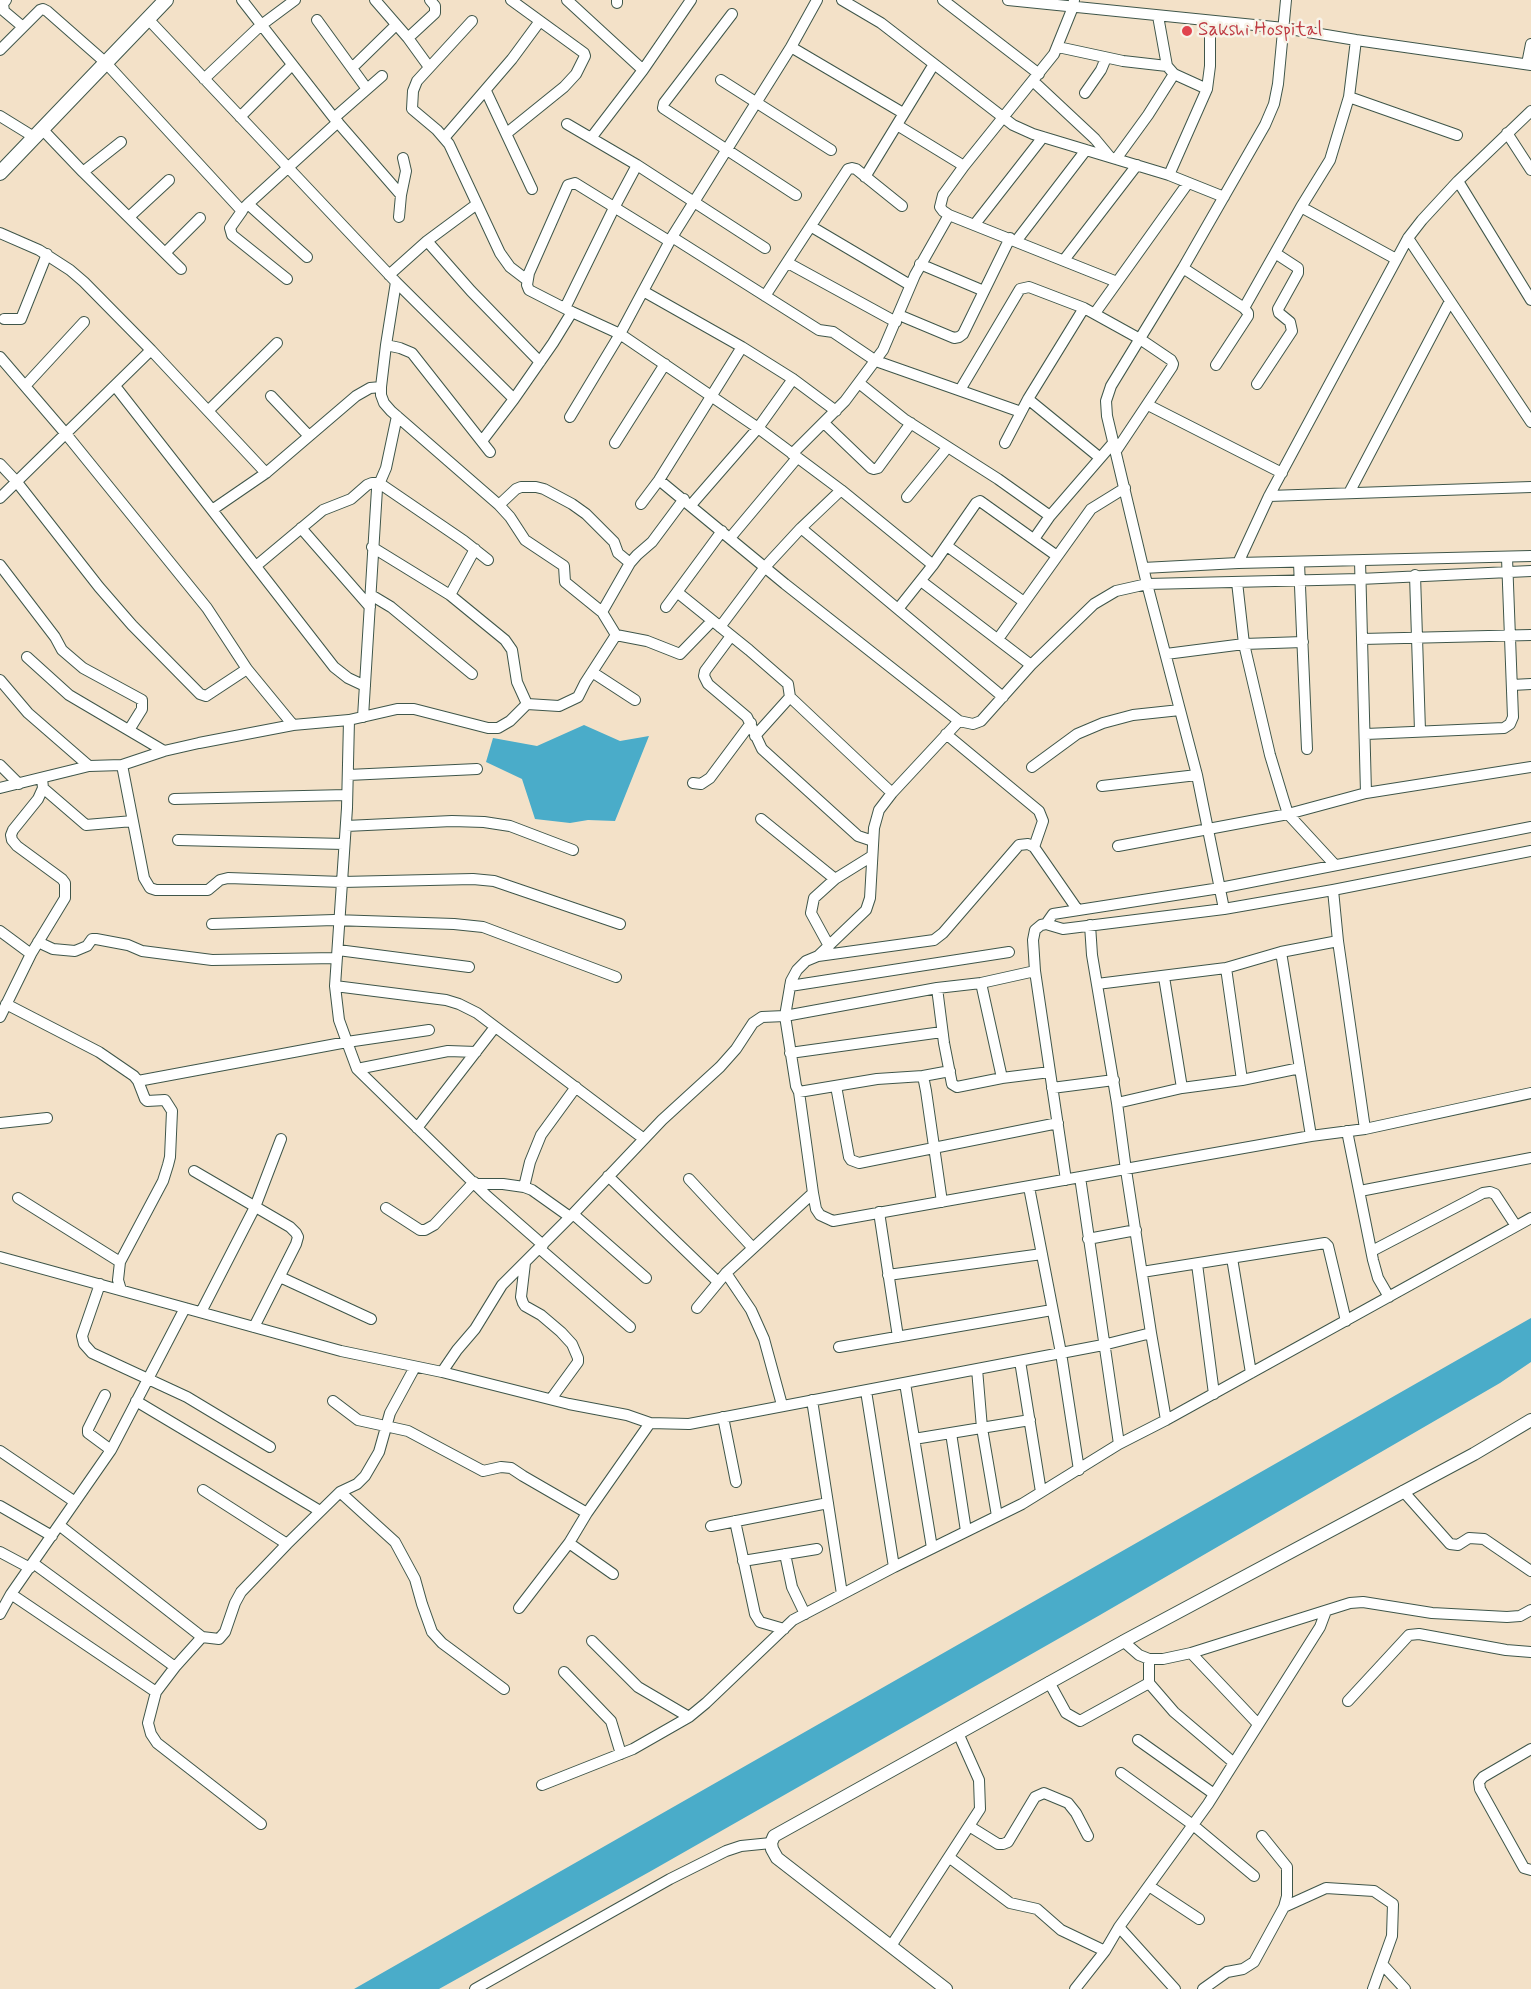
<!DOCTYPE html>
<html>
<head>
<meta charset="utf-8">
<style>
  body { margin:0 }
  canvas { display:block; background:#f3e1c8 }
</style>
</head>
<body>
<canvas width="1531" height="1989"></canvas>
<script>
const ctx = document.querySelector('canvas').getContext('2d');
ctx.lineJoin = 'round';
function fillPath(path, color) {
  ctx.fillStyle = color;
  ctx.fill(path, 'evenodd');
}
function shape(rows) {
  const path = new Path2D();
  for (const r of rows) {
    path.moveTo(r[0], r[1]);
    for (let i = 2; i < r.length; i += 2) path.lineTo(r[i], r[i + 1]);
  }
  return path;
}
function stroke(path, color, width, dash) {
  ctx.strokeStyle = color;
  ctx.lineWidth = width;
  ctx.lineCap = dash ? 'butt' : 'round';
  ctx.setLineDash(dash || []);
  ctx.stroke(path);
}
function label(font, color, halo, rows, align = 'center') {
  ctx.font = font + ' Mynerve,sans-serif';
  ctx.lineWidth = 5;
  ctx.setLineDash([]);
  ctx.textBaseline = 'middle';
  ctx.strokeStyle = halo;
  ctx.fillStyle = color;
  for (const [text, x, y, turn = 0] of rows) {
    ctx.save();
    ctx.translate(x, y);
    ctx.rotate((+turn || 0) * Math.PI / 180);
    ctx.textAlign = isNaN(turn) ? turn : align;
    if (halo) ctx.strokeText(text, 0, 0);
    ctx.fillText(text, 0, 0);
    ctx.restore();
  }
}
fillPath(shape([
  [584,725,620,741,649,736,615,821,588,820,570,823,535,819,522,779,486,762,493,738,537,746],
  [1531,1318,1531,1362,1500,1383,1100,1615,651,1871,439,1989,354,1989]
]), '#4aacc9');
const minor = shape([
  [6,0,3,4,4,11,23,27],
  [242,0,334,118,401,195],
  [375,0,408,38,429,67],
  [567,0,643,70,691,0],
  [817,0,791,47,672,237,620,334,758,428,841,490,933,565],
  [842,0,881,23,1013,125,1033,134,1169,175,1224,197],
  [943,0,1039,74],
  [1008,0,1284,28,1356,40,1531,65],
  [1074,0,1073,7,1054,54,964,166,943,195,940,207,943,211,949,215,1117,282],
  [617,3,617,0],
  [732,14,664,103,663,108,796,195],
  [1158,16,1167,66,1174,74,1207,89],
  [148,19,396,282,514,399],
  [317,20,367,89],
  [472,21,417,81,413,91,412,109,437,130,449,144,500,253,510,267,527,280],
  [408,38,435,13,435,6,430,0],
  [791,47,903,113],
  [1058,47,1123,61,1167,66],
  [0,50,40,10,43,9,47,11,105,62,242,211,230,228,232,235,287,279],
  [1527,64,1531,44],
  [352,68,396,25],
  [204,79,260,26,295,0],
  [721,80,831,150],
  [1033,81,1095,139,1110,157],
  [486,91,532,189],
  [1085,93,1101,70,1106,58],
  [1349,97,1457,135],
  [0,116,34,137],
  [240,117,292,65],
  [334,118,382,76],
  [567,124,637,165,765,248],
  [897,125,964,166],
  [42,129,83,172,181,269],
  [507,133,564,87,576,74,585,56,584,53,511,0],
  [1507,133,1531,170],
  [444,138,512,59,540,21],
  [591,138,643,70],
  [1116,159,1148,115,1174,74],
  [83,172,121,142],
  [1169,175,1207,89,1210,66,1210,21],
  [865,177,934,64],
  [1458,181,1531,300],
  [248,204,338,122],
  [1301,207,1396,259],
  [244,208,248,204,307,257],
  [129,217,169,180],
  [399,217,401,195,406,171,403,158],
  [975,224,1043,137],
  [812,227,910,285],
  [0,233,39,250,70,270,84,282,151,350],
  [672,237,819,330,833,332,876,361,1021,412],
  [1408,238,1531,422],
  [1017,240,1086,150],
  [427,241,471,291,540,362],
  [165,253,200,218],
  [1064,260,1137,165],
  [788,263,896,322],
  [920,264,984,291],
  [1183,268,1244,308,1248,313,1248,316,1216,365],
  [389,275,427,241,477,204],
  [396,282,386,345,381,387,381,395,384,403,391,411,499,505,510,517,525,540,564,566,565,582,602,612,616,635,647,641,680,654,712,621],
  [643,291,742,347,793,379,836,411],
  [765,296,848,169,852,168,856,169,902,206],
  [565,308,614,208,637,165],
  [1244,308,1301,207,1330,160,1349,97,1356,40],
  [1095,313,1188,183],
  [899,315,954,338,959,337,963,334,1010,238],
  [4,319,21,319,47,254],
  [386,345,400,348,412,353,490,452],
  [0,357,66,434,207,608,247,669,293,725],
  [859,383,904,419,998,479,1050,516],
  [1257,384,1292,331,1290,322,1279,313,1278,309,1298,273,1298,268,1275,253],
  [25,386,84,322],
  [960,390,1020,289,1029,287,1084,308,1140,339,1171,360,1173,364,1172,367,1116,451],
  [271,396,309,436],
  [1028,399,1099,457],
  [1148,405,1282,473],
  [209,410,277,343],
  [570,417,620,334,572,312,529,290,527,285,529,273,568,185,575,183,669,241],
  [824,423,871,468,874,469,878,468,911,423],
  [482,441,514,399,553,343,572,312],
  [615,443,665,364],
  [1005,443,1028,399,1084,308],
  [792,454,845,401,883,350,915,275,949,215],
  [0,464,16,481,99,587,132,625,200,694,206,696,247,669],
  [266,473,356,396,370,388,381,387],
  [659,480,785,584,959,721,892,793,879,810,874,828,870,898,866,910,818,956],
  [1349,493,1450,301],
  [1269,496,1531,487],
  [907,497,947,448],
  [0,498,151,350,266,473,212,510,115,386],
  [641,504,659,480,742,347],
  [499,505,516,489,521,487,536,487,544,489,572,504,586,514,614,542,618,553,630,563],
  [691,505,758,428,793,379],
  [212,510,334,667,348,678,365,686],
  [301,528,370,607],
  [801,528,1003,697],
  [730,538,797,458],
  [1034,539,1050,516,1114,442],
  [947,546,1024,602],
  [372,547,450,595,505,640,512,650,517,682,527,704],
  [1360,561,1366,793],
  [1238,563,1269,496,1408,238,1422,220,1458,181,1531,111],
  [1299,563,1307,749],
  [0,565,55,637,62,650,83,668,142,700,142,709,129,730],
  [256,566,323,510,351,499,367,485,372,483,379,483,464,541,488,560],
  [1143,568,1238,563,1531,556],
  [1415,575,1420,731],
  [921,581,1031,665],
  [1237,582,1244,644,1270,755,1283,798,1288,814,1335,865],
  [677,592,749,650,788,684,790,697,892,793],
  [371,595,391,607,472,674],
  [450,595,475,549],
  [666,607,722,531],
  [898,609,933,565,976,503,980,501,1057,556],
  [602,612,630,563,637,555,652,542,684,499],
  [720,627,765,567,801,528,841,490],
  [731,636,705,671,704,676,708,684,747,717,762,749,858,836,873,841],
  [998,639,1091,509,1125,488],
  [1362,639,1531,635],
  [1166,654,1244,644,1303,642],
  [27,657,69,695,164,751],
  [592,672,635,700],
  [0,680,28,713,89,766],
  [1512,685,1531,684],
  [363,717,377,489,386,468,397,416],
  [349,720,347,808,335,986,339,1020,347,1042,357,1069,487,1196,543,1245],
  [959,721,973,724,981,721,1031,665,1094,604,1116,591,1147,584,1360,579,1531,571],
  [946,734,1039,811,1043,821,1034,847],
  [1366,734,1504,728,1510,724,1513,717,1507,558],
  [755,736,790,697],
  [0,765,19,784],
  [122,765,144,878,150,888,156,890,208,890,220,880,228,878,342,882,473,879,494,881,620,924],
  [1032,767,1077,734,1103,723,1133,715,1180,710],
  [348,775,477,769],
  [693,783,701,784,710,778,751,723],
  [1102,786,1197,775],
  [0,788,89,766,122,765,164,751,199,743,293,725,349,720,397,709,414,709,488,728,498,728,510,721,527,704,559,706,578,697,585,683,616,635],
  [43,788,86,825,133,821],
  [174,799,347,795],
  [761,819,835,879],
  [346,826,452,821,484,822,510,826,573,850],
  [178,840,344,844],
  [1118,846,1288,814,1366,793,1531,767],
  [1333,890,1338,941,1365,1129],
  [1224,909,1197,775,1147,584,1107,416,1106,401,1111,386,1183,268,1265,125,1274,104,1278,84,1286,0],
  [212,924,334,920,454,924,483,927,616,977],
  [1046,924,1063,929,1224,909,1333,890,1531,851],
  [1090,925,1092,955,1117,1103,1126,1170,1151,1333,1166,1420],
  [0,931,31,954,0,1017],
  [38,942,53,949,75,951,87,946,92,939,96,939,128,945,142,951,212,960,337,958],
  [829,946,811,913,814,898,835,879,872,856],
  [338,950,469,967],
  [1281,952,1311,1136],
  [31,954,65,898,65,883,62,879,17,846,12,840,11,835,13,830,38,799,43,788,42,778],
  [1164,977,1182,1088,1242,1080,1226,968],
  [981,983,1002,1078],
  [1097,984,1226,968,1281,952,1338,941],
  [335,986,446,1000,459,1004,477,1013,644,1139],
  [790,986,1009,952],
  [937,988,944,1043,952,1084,957,1087,1002,1078,1050,1072],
  [6,1004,99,1052,134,1076,138,1081,145,1099,147,1101,165,1100,172,1111,170,1157,168,1165,163,1181,120,1262,118,1280,121,1290],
  [790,1053,942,1032],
  [357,1069,448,1051,476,1052],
  [923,1076,950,1071],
  [1242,1080,1300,1068],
  [138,1081,347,1042,429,1030],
  [836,1086,849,1157,851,1160,859,1163,1058,1123],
  [1052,1088,1114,1080],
  [799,1092,813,1193],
  [1117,1103,1182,1088],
  [0,1123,47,1118],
  [417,1128,495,1027],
  [1347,1131,1373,1260,1378,1278,1389,1297],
  [194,1171,290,1227,296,1233,298,1237,296,1244,254,1327],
  [608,1176,718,1282],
  [1080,1177,1119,1444],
  [689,1179,752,1247],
  [1066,1180,1035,971,1033,940,1035,930,1041,925,1046,924,1053,914,1220,888,1531,827],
  [476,1184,503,1184,524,1187,532,1190,570,1217],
  [524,1187,530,1162,541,1135,576,1087],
  [1029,1187,1061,1353,1079,1470],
  [1360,1191,1531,1158],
  [18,1198,120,1262],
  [942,1202,926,1091,923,1076,877,1079,799,1092,796,1086,785,1016,937,988,981,983,1035,971],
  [386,1208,420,1230,425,1230,434,1225,474,1182],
  [879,1212,898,1337],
  [573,1214,646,1278],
  [1088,1239,1136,1230],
  [539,1248,630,1327],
  [1372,1251,1483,1193,1490,1192,1495,1194,1516,1226],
  [0,1257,341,1351,442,1372,569,1404,627,1415,650,1423,689,1424,1103,1345,1151,1333],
  [1232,1258,1251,1373],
  [525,1263,521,1297,523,1303,525,1306,541,1315,561,1332,572,1344,578,1358,578,1362,551,1399],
  [1197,1264,1214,1394],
  [1142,1272,1325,1243,1328,1246,1346,1321],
  [726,1273,751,1310,764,1339,782,1405],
  [888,1275,1042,1254],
  [280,1277,371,1319],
  [100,1284,82,1336,84,1344,92,1353,187,1397,270,1447],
  [697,1308,726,1273,813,1193,816,1209,820,1215,833,1221,1311,1136,1365,1129,1531,1093],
  [201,1312,255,1207,281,1139],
  [839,1347,1052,1310],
  [1020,1361,1041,1492],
  [977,1369,982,1428,997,1516],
  [442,1372,457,1350,475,1329,502,1285,573,1214,662,1120,720,1067,736,1049,753,1023,762,1017,785,1016,791,981,797,970,806,961,818,956,934,940,943,933,1019,845,1028,844,1034,847,1077,909],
  [905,1383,932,1548],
  [866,1391,894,1567],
  [105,1395,88,1429,88,1433,111,1450],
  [812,1400,842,1594],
  [136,1401,320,1511],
  [333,1401,358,1420,408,1431,483,1471,501,1467,511,1468,523,1476,587,1513],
  [723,1417,736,1482],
  [951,1433,966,1531],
  [914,1439,1030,1420],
  [0,1451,75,1502],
  [203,1490,287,1544],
  [1403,1491,1450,1544,1458,1545,1469,1538,1484,1539,1531,1571],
  [340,1492,395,1542,415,1579,422,1604,432,1632,442,1643,504,1689],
  [0,1506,52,1536],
  [735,1521,755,1614,760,1622,784,1629],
  [59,1525,202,1637],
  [711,1526,828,1503],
  [569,1543,613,1574],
  [0,1552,30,1568],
  [785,1554,792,1587,805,1614],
  [743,1561,817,1549],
  [33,1563,175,1667],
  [11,1594,156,1692],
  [519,1608,569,1543,587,1513,650,1423],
  [0,1614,11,1594,111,1450,185,1308],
  [592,1641,638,1687,689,1717],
  [1123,1641,1139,1655,1149,1659,1163,1659,1191,1653,1350,1603,1363,1602,1432,1613,1507,1617,1520,1616,1531,1610],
  [1191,1653,1258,1724],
  [1149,1659,1149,1683,1174,1712,1234,1763],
  [564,1672,611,1721,621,1754],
  [1049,1682,1066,1713,1080,1721,1149,1683],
  [1348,1701,1409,1635,1419,1634,1506,1650,1531,1652],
  [1138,1740,1214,1794],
  [1531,1749,1483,1777,1479,1782,1480,1789,1524,1868,1531,1870],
  [1121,1773,1193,1825,1254,1876],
  [542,1785,633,1749,689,1717,706,1703,793,1620,894,1567,1022,1504,1119,1444,1166,1420,1531,1218],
  [261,1824,157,1743,151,1734,148,1723,156,1692,175,1667,202,1637,219,1639,225,1632,235,1603,241,1592,287,1544,340,1492,357,1484,365,1476,379,1452,390,1413,415,1367],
  [969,1826,998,1844,1003,1844,1008,1842,1035,1797,1044,1793,1068,1803,1076,1813,1088,1836],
  [950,1858,1010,1903,1037,1909,1061,1930,1105,1951],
  [1149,1886,1199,1919],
  [1284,1907,1326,1888,1374,1891,1393,1904,1392,1936,1373,1989],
  [1119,1927,1175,1989],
  [891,1946,980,1809,979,1780,958,1733],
  [1382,1964,1405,1989],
  [475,1989,670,1879,726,1851,741,1846,771,1843],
  [1075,1989,1105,1951,1119,1927,1208,1804,1320,1627,1326,1611],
  [1203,1989,1227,1972,1243,1969,1254,1962,1284,1907,1287,1896,1287,1867,1262,1836]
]);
const tertiary = shape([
  [946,1989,777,1858,772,1849,771,1843,774,1836,1126,1640,1474,1454,1531,1420]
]);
const secondary = shape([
  [0,173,166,0]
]);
stroke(minor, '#3f564a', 12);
stroke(tertiary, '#3f564a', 14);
stroke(secondary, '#3f564a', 16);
stroke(minor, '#fff', 10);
stroke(tertiary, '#fff', 12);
stroke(secondary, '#fff', 14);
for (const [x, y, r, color] of [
  [1187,31,6,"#e0444e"]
]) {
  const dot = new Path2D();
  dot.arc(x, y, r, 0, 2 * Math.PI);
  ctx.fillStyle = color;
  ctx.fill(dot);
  stroke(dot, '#f7f3e8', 2);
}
label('19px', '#be3a42', '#f7f3e8', [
  ["Sakshi Hospital",1198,31]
], 'left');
</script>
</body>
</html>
